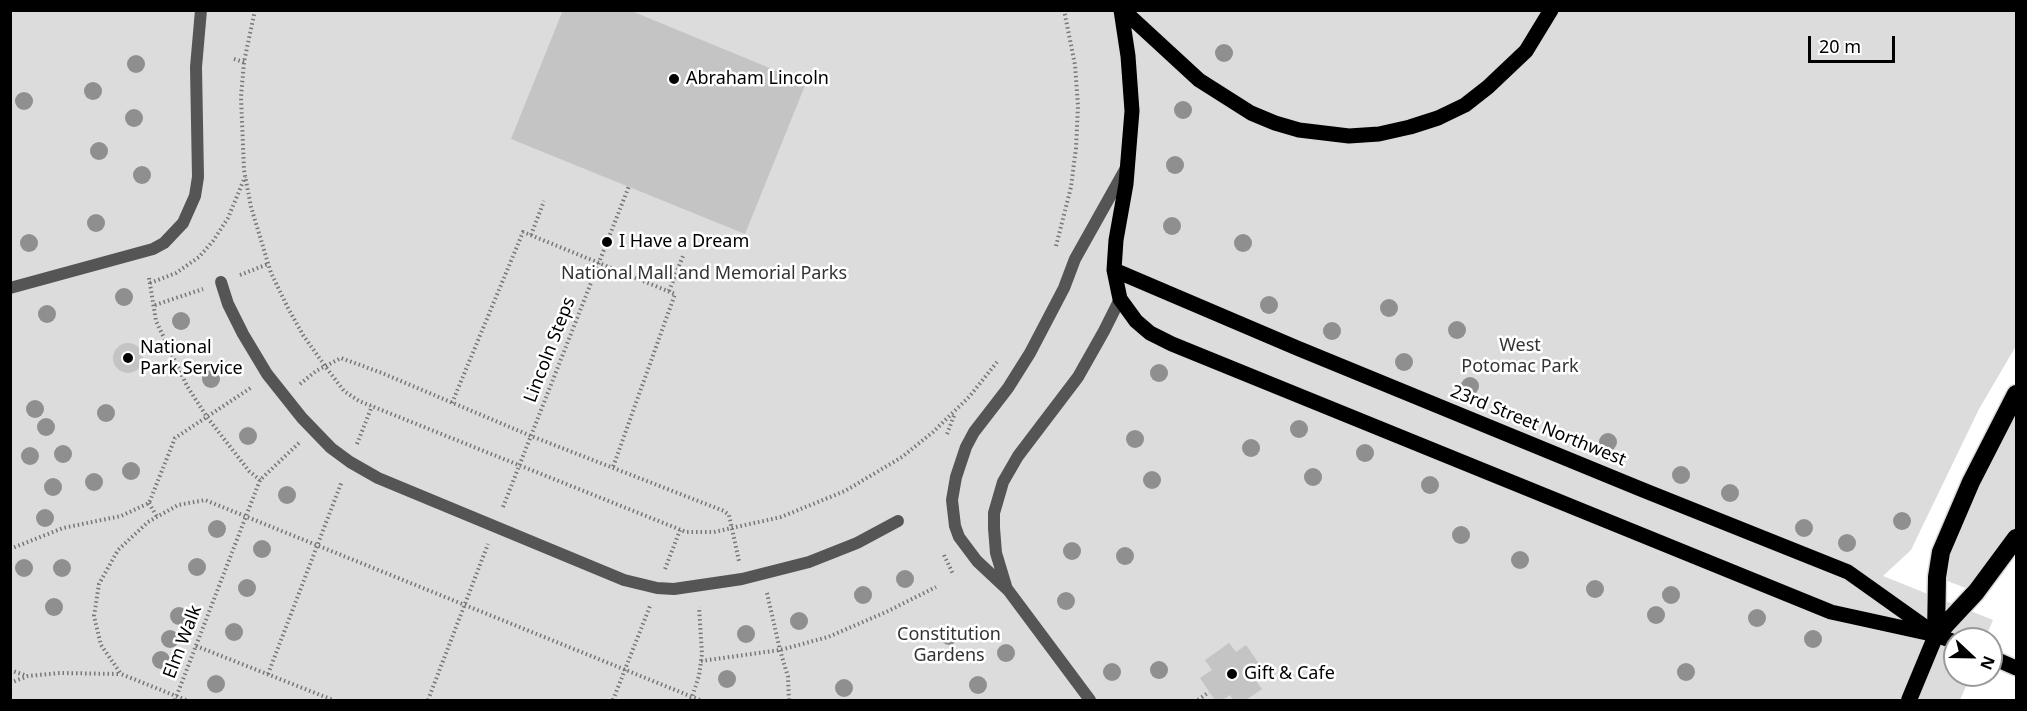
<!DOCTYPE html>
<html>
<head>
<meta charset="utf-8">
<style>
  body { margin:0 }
  #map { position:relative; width:2027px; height:711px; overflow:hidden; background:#fff; font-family:"Noto Sans",sans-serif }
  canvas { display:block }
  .frame { position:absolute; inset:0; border:12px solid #000; pointer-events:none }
  .north { position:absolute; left:1943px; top:627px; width:60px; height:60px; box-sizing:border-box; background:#fff; border:2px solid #999; border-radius:50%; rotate:112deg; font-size:16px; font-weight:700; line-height:24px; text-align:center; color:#000 }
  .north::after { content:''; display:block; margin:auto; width:21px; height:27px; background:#000; clip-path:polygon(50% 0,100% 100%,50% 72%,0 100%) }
  .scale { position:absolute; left:1808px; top:36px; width:87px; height:27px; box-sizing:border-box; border:3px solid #000; border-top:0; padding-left:8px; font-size:18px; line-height:21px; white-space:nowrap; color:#000; -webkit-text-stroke:4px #fff; paint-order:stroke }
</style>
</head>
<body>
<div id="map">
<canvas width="2027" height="711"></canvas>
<div class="frame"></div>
<div class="north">N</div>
<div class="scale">20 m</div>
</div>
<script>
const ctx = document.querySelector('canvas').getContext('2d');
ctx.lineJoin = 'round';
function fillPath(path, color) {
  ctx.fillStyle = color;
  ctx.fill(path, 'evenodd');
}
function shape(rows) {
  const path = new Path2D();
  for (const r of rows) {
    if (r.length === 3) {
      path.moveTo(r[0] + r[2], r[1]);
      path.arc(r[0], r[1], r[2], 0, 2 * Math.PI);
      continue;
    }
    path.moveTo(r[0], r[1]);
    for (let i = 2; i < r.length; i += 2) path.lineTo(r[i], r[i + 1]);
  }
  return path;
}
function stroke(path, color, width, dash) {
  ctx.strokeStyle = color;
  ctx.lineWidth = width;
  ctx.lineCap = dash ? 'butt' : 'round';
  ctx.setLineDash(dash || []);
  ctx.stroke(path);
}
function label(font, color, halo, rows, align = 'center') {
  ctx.font = font + ' "Noto Sans",sans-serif';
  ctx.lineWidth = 5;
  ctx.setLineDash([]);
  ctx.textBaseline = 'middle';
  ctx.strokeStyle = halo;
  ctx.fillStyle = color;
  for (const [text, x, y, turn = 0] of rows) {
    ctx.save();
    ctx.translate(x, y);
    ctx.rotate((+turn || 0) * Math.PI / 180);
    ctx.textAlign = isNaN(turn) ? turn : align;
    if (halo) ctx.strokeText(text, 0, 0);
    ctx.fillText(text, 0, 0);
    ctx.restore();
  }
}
fillPath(shape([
  [10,11,2016,11,2016,346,1979,409,1911,550,1883,576,1993,620,1985,639,1955,639,1955,675,1971,675,1960,700,11,700],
  [2016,394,2016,538,1976,592,1937,577]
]), '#dcdcdc');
fillPath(shape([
  [563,10,629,10,806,83,745,234,511,139],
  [128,358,15],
  [1229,643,1236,652,1246,645,1264,671,1254,678,1262,689,1246,700,1233,700,1230,695,1223,700,1215,700,1200,678,1212,670,1205,660]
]), '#c4c4c4');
const primary = shape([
  [1121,10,1128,56,1132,111,1126,184,1116,240,1114,270,1120,299,1136,321,1150,333,1172,344,1831,612,1936,635,1955,642],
  [1123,10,1199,80,1251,113,1275,123,1299,130,1349,136,1379,134,1410,127,1438,118,1465,105,1488,87,1526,51,1551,10],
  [1114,270,1297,348,1643,490,1848,572,1931,631],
  [1991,657,2016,668]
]);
const trunk = shape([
  [1909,700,1936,635]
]);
const motorway = shape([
  [1936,635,1937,577,1941,552,1971,482,2016,394],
  [1936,635,1976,592,2016,538]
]);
stroke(primary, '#dbdbdb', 18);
stroke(trunk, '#dbdbdb', 20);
stroke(motorway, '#dbdbdb', 21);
stroke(shape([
  [255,10,244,62,241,97,244,170,251,207,271,273,288,308,303,335,325,366,344,391,359,401,686,532,714,532,781,517,845,491,902,457,933,432,969,397,997,362],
  [234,59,244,62],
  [531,235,544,201],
  [1056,246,1071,187,1076,148,1078,106,1075,65,1064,10],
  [240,275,268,264],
  [149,278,156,321,187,386,207,417,249,471,260,480],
  [150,283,176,273,199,257,213,241,228,218,245,177],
  [669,291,683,256],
  [155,305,203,289],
  [300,384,316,371,341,358,382,373,531,436,724,511,729,515,739,561],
  [452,403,523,232,675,294,613,467],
  [947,434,955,413],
  [357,444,372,406],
  [149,503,157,517],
  [503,507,629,186],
  [10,549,63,528,121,516,149,503,175,438,252,387],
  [944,555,953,574],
  [665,569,680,530],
  [767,593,780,650,788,677,789,700],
  [196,646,333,700],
  [701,661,780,650,828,637,886,612,936,587],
  [10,670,27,676],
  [268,674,342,481],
  [10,683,28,676,60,673,121,674],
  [175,700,260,480,299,443],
  [186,700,121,674,101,645,94,616,99,584,118,550,148,522,178,505,205,500,700,700],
  [428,700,488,544],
  [613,700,650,606],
  [691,700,699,676,702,654,699,607],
  [1198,700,1209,692]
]), '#777', 4, [1.5, 3]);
stroke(shape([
  [221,282,228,304,243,334,267,374,302,418,331,448,350,462,378,478,624,580,657,588,674,589,742,579,809,562,857,543,898,521]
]), '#555', 12);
stroke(shape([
  [10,288,153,249,164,243,183,223,195,196,198,177,196,67,201,10]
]), '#555', 12);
stroke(shape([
  [1006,586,996,553,994,528,994,513,1003,482,1018,456,1078,377,1104,331,1120,299],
  [1090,700,1008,590,977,561,959,537,955,526,952,500,956,477,966,447,974,432,1008,388,1030,353,1064,288,1075,259,1126,168]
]), '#555', 12);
stroke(primary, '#000', 15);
stroke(trunk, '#000', 16);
stroke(motorway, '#000', 18);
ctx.fillStyle = '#8f8f8f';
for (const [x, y] of [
  [1224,53],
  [136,64],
  [93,91],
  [24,101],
  [1183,110],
  [134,118],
  [99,151],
  [1175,165],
  [142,175],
  [96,223],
  [1172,226],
  [29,243],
  [1243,243],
  [124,297],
  [1269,305],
  [1389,308],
  [47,314],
  [181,321],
  [1457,330],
  [1332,331],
  [1404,362],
  [1159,373],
  [211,379],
  [1470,386],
  [35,409],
  [106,413],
  [46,427],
  [1299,429],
  [248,436],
  [1135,439],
  [1608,442],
  [1251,448],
  [1365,453],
  [63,454],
  [30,456],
  [131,471],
  [1681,475],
  [1313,477],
  [1152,480],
  [94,482],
  [1430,485],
  [53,487],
  [1730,493],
  [287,495],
  [45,518],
  [1902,521],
  [1804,528],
  [217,529],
  [1461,535],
  [1847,543],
  [262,549],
  [1072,551],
  [1125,556],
  [1520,560],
  [197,567],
  [24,568],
  [62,568],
  [905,579],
  [247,588],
  [1595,589],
  [863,595],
  [1671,595],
  [1066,601],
  [54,607],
  [1656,615],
  [179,616],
  [1757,618],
  [799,621],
  [234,632],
  [746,634],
  [949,636],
  [170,639],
  [1813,639],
  [1006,653],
  [161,660],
  [1159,670],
  [1112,672],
  [1686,672],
  [727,679],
  [216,684],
  [978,685],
  [844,688]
]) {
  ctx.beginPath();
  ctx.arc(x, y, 9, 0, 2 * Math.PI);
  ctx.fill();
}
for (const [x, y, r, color] of [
  [674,79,6,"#000"],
  [607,242,6,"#000"],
  [128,358,6,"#000"],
  [1232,674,6,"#000"]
]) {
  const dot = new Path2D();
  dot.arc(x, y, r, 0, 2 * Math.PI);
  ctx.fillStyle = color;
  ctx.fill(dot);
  stroke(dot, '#fff', 2);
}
label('18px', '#000', '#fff', [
  ["Abraham Lincoln",686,79],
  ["I Have a Dream",619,242],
  ["National",140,348],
  ["Park Service",140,369],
  ["Gift & Cafe",1244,674]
], 'left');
label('18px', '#333', '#fff', [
  ["National Mall and Memorial Parks",704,274],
  ["West",1520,346],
  ["Potomac Park",1520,367],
  ["Constitution",949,635],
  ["Gardens",949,656]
]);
label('18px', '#000', '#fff', [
  ["Lincoln Steps",550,350,-69],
  ["23rd Street Northwest",1538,426,22],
  ["Elm Walk",183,642,-69]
]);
</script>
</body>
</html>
